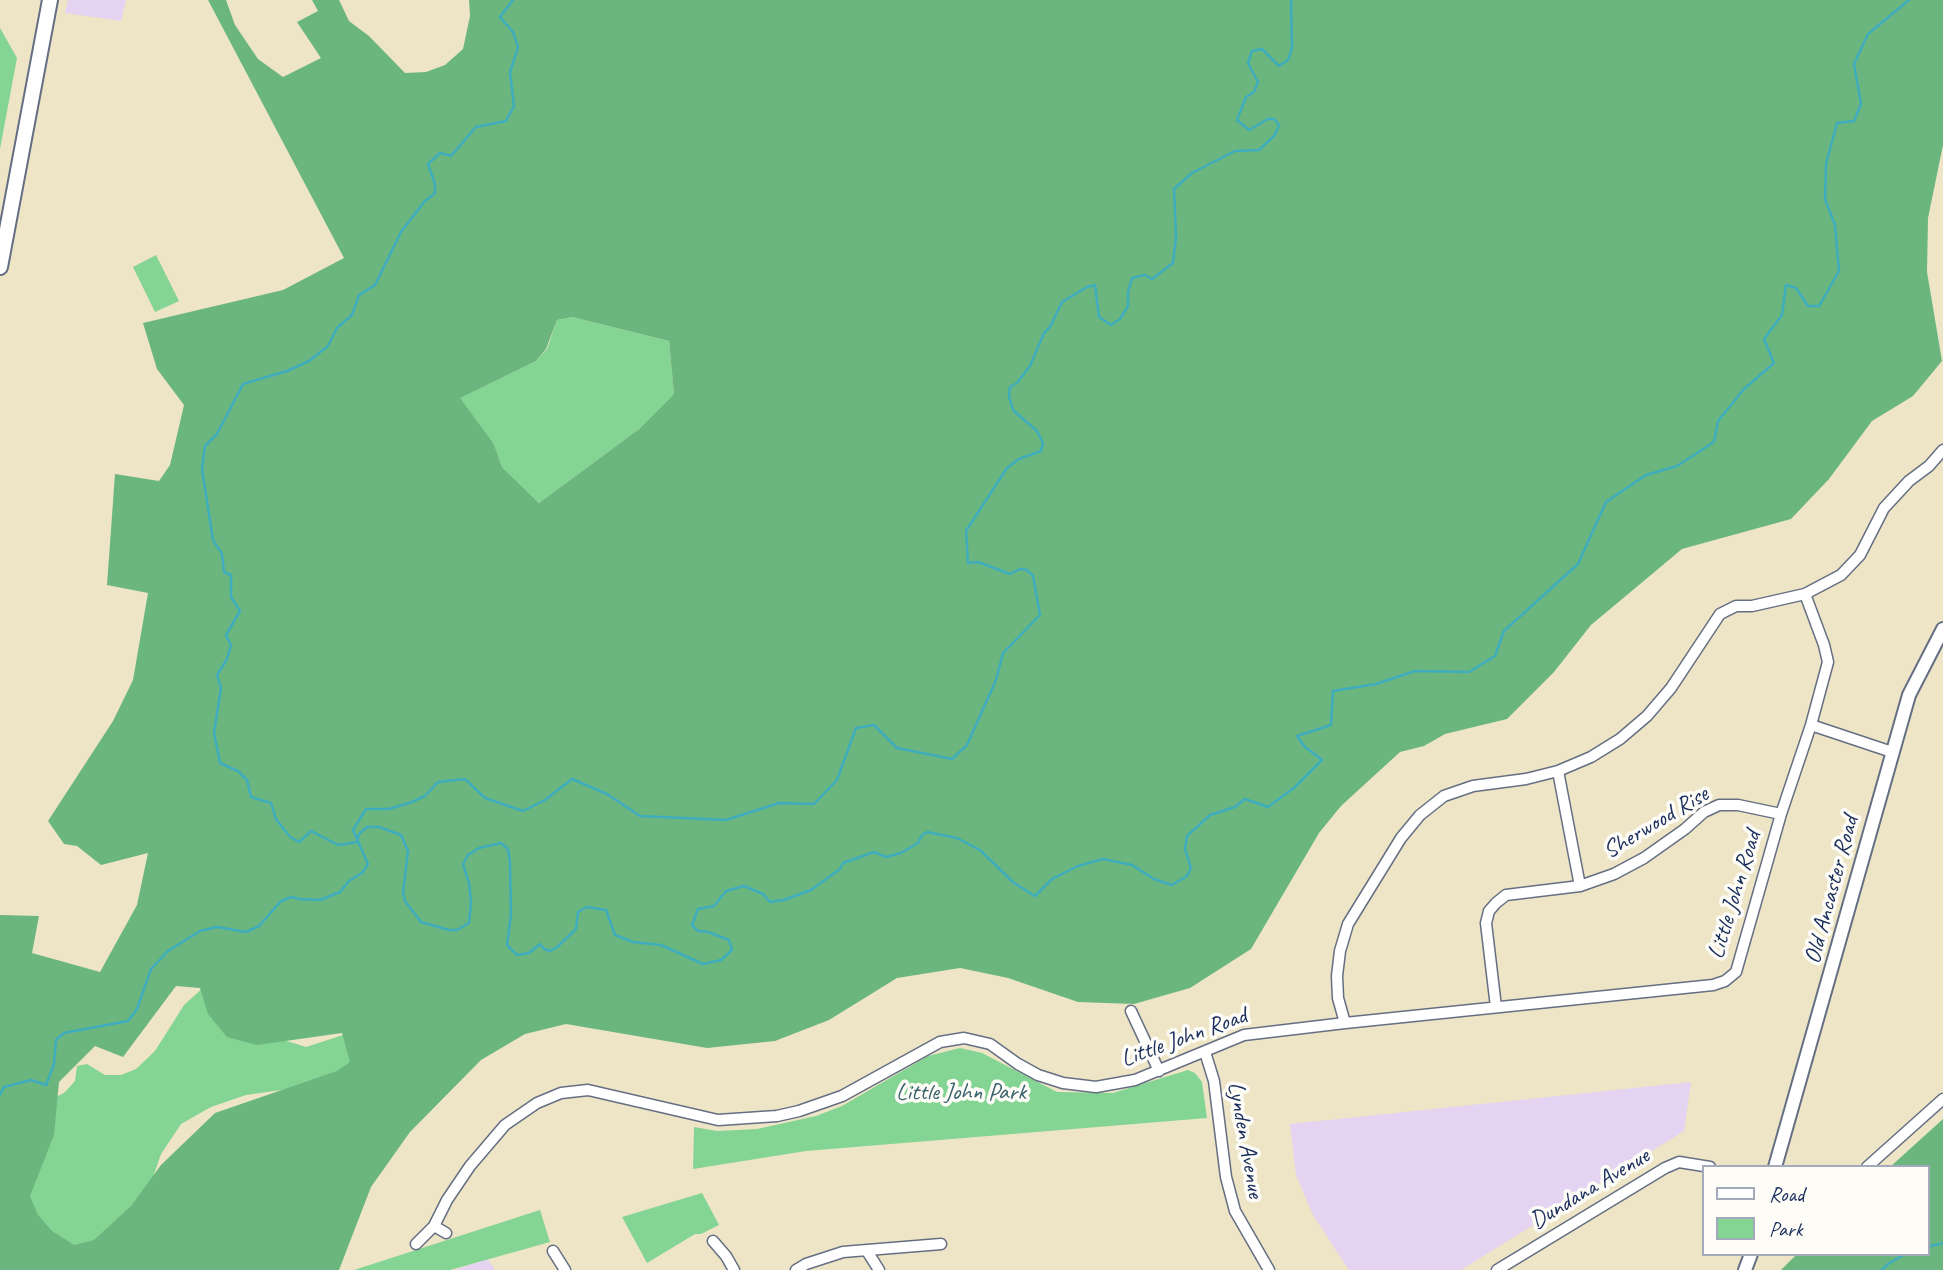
<!DOCTYPE html>
<html>
<head>
<meta charset="utf-8">
<style>
  body { margin:0 }
  #map { position:relative; width:1943px; height:1270px; overflow:hidden; background:#eee5c7; font-family:Caveat,sans-serif }
  canvas { display:block }
  .legend { position:absolute; left:1702px; top:1165px; width:228px; height:91px; box-sizing:border-box; background:#fdfcf7; border:2px solid #a3aaba; margin:0; padding:9px 12px; list-style:none; font-size:21px; color:#1b2f5e }
  .legend li { display:flex; align-items:center; gap:14px; height:35px }
  .legend b { width:35px; border:2px solid #a3aaba }
</style>
</head>
<body>
<div id="map">
<canvas width="1943" height="1270"></canvas>
<ul class="legend">
<li><b style="height:9px;background:#fff"></b>Road</li>
<li><b style="height:19px;background:#84d494"></b>Park</li>
</ul>
</div>
<script>
const ctx = document.querySelector('canvas').getContext('2d');
ctx.lineJoin = 'round';
function fillPath(path, color) {
  ctx.fillStyle = color;
  ctx.fill(path, 'evenodd');
}
function shape(rows) {
  const path = new Path2D();
  for (const r of rows) {
    path.moveTo(r[0], r[1]);
    for (let i = 2; i < r.length; i += 2) path.lineTo(r[i], r[i + 1]);
  }
  return path;
}
function stroke(path, color, width, dash) {
  ctx.strokeStyle = color;
  ctx.lineWidth = width;
  ctx.lineCap = dash ? 'butt' : 'round';
  ctx.setLineDash(dash || []);
  ctx.stroke(path);
}
function label(font, color, halo, rows, align = 'center') {
  ctx.font = font + ' Caveat,sans-serif';
  ctx.lineWidth = 7;
  ctx.setLineDash([]);
  ctx.textBaseline = 'middle';
  ctx.strokeStyle = halo;
  ctx.fillStyle = color;
  for (const [text, x, y, turn = 0] of rows) {
    ctx.save();
    ctx.translate(x, y);
    ctx.rotate((+turn || 0) * Math.PI / 180);
    ctx.textAlign = isNaN(turn) ? turn : align;
    if (halo) ctx.strokeText(text, 0, 0);
    ctx.fillText(text, 0, 0);
    ctx.restore();
  }
}
fillPath(shape([
  [68,0,126,0,121,21,65,13],
  [1691,1082,1684,1131,1461,1270,1349,1270,1313,1215,1296,1175,1290,1124],
  [488,1259,495,1270,454,1270]
]), '#e4d3f1');
fillPath(shape([
  [0,28,17,58,0,149],
  [156,255,179,301,155,312,133,267],
  [572,317,669,341,674,394,639,429,539,503,502,467,494,444,459,398,536,361,547,349,557,320],
  [205,986,252,1030,306,1047,399,1017,372,1085,296,1088,246,1095,211,1107,181,1124,161,1154,147,1195,117,1238,0,1270,47,1101,64,1093,75,1081,77,1066,87,1064,105,1075,121,1075,136,1069,155,1051,184,1005],
  [960,1048,982,1053,1057,1092,1113,1093,1188,1070,1195,1073,1202,1082,1207,1118,806,1151,693,1169,694,1127,717,1131,757,1129,816,1116,842,1106,928,1056],
  [702,1193,719,1225,701,1234,695,1234,647,1263,622,1217],
  [540,1210,550,1242,450,1270,354,1270]
]), '#84d494');
fillPath(shape([
  [208,0,226,0,235,25,258,59,283,77,321,58,297,22,318,11,312,0,339,0,349,21,369,36,405,73,426,72,445,65,463,49,470,16,469,0,1943,0,1943,145,1928,218,1927,272,1942,361,1913,396,1872,421,1829,479,1791,519,1682,549,1591,625,1554,672,1507,719,1445,734,1424,746,1400,752,1341,806,1319,833,1251,949,1190,988,1134,1004,1078,1002,1008,978,960,968,897,978,829,1020,775,1041,707,1048,566,1024,525,1034,481,1060,410,1132,371,1187,339,1270,0,1270,0,915,39,916,32,953,100,972,137,905,148,853,101,865,77,846,64,844,48,821,113,721,133,680,148,593,107,585,115,474,159,481,170,465,184,405,157,369,143,323,283,290,344,258],
  [572,317,669,341,674,394,639,429,539,503,502,467,494,444,460,398,536,361,546,349,557,320],
  [176,986,200,988,208,1014,227,1037,257,1045,342,1033,350,1062,337,1071,215,1113,161,1165,131,1206,94,1240,74,1245,52,1231,38,1215,30,1196,54,1135,59,1082,95,1046,123,1057],
  [1943,1119,1943,1270,1781,1270,1797,1254,1927,1254,1927,1167,1890,1167]
]), '#6bb67e');
stroke(shape([
  [357,842,359,834,367,827,379,827,401,835,408,851,403,894,405,901,421,922,449,930,457,930,469,923,471,903,469,883,463,864,468,855,479,848,501,843,508,849,510,863,511,914,507,945,517,955,529,953,540,944,544,949,550,951,556,948,576,929,578,912,587,907,606,910,615,935,633,942,661,945,703,964,721,960,732,950,729,940,708,932,698,931,692,925,698,909,714,906,726,891,744,886,763,894,770,902,784,900,811,890,840,869,843,863,874,852,886,857,901,853,918,843,922,835,927,832,957,838,980,850,1014,883,1035,896,1052,879,1078,866,1103,859,1132,865,1154,879,1172,885,1187,876,1191,868,1185,849,1187,836,1210,815,1235,807,1245,799,1268,807,1295,787,1322,760,1304,746,1297,736,1331,725,1333,691,1376,684,1415,671,1469,672,1495,656,1504,631,1578,564,1606,502,1646,475,1677,466,1714,442,1718,421,1744,389,1774,363,1764,339,1782,315,1786,285,1796,288,1808,306,1819,306,1839,271,1835,225,1825,199,1826,164,1837,123,1854,121,1861,104,1854,64,1868,34,1909,0],
  [357,842,338,845,311,831,299,842,290,837,276,819,271,803,251,797,247,780,238,771,220,763,214,733,221,688,217,675,227,659,231,645,226,635,240,611,231,597,231,575,224,572,222,554,213,540,202,469,205,446,217,434,243,384,287,371,309,361,328,346,337,328,352,315,359,295,375,285,401,232,424,202,435,193,435,184,428,164,440,153,451,156,476,127,506,121,514,106,510,72,518,47,513,32,500,17,513,0],
  [0,1095,4,1087,31,1080,46,1085,54,1064,56,1040,64,1033,128,1021,137,1009,151,969,168,951,200,931,217,927,246,932,259,926,281,901,291,897,299,899,320,900,340,892,349,881,362,873,368,864,353,830,366,809,389,809,412,802,425,796,438,782,465,779,485,798,523,811,545,800,572,779,607,794,640,816,726,820,779,803,814,804,837,780,856,728,874,725,897,748,952,759,967,745,996,680,1003,653,1040,615,1033,576,1027,570,1020,569,1010,574,978,562,968,563,966,531,1007,468,1019,459,1041,451,1043,443,1037,431,1013,410,1009,396,1010,387,1017,383,1030,366,1044,333,1050,327,1062,302,1087,287,1095,285,1099,317,1111,325,1120,319,1128,306,1128,292,1132,278,1145,275,1152,279,1173,263,1176,237,1174,189,1192,173,1235,151,1259,150,1275,135,1279,125,1274,119,1268,119,1249,130,1237,120,1246,97,1254,92,1258,82,1248,63,1252,51,1262,49,1279,66,1288,60,1292,48,1291,0],
  [1927,1247,1943,1243],
  [1882,1270,1888,1264,1905,1254]
]), '#3fadbd', 2.5);
const minor = shape([
  [1811,725,1892,752],
  [1558,771,1580,886],
  [1496,1007,1486,923,1489,911,1496,903,1506,895,1580,886,1614,874,1644,858,1685,829,1704,812,1719,805,1738,805,1781,814],
  [1131,1011,1159,1071],
  [1345,1023,1338,998,1337,976,1340,951,1348,924,1401,838,1420,815,1444,796,1473,786,1526,779,1558,771,1591,757,1620,739,1647,716,1671,688,1720,614,1736,606,1752,606,1805,594,1841,575,1860,555,1884,508,1909,481,1929,466,1943,450],
  [1205,1052,1214,1081,1226,1177,1235,1211,1269,1270],
  [1867,1167,1943,1099],
  [434,1226,446,1233],
  [713,1241,726,1256,734,1270],
  [416,1244,434,1226,447,1200,470,1166,505,1125,537,1103,561,1093,588,1090,718,1120,777,1116,799,1111,842,1096,940,1042,964,1038,990,1044,1018,1064,1038,1075,1063,1083,1096,1087,1135,1080,1244,1035,1345,1023,1713,985,1725,981,1736,972,1781,814,1811,725,1828,662,1824,645,1805,594],
  [553,1251,565,1270],
  [867,1251,879,1270],
  [796,1270,806,1264,843,1252,941,1244],
  [1497,1270,1665,1168,1679,1162,1710,1167]
]);
const tertiary = shape([
  [1775,1167,1909,695,1943,629],
  [1745,1270,1751,1254]
]);
const secondary = shape([
  [0,267,50,0]
]);
stroke(minor, '#656f83', 13);
stroke(tertiary, '#656f83', 16);
stroke(secondary, '#656f83', 18);
stroke(minor, '#fff', 10);
stroke(tertiary, '#fff', 12);
stroke(secondary, '#fff', 14);
label('24px', '#1b2f5e', '#fdfcf7', [
  ["Sherwood Rise",1656,823,-31],
  ["Old Ancaster Road",1832,890,-75],
  ["Little John Road",1735,895,-73],
  ["Little John Road",1184,1038,-20],
  ["Lynden Avenue",1245,1140,80],
  ["Dundana Avenue",1590,1189,-31]
]);
label('24px', '#3a616e', '#fdfcf7', [
  ["Little John Park",961,1093]
]);
</script>
</body>
</html>
